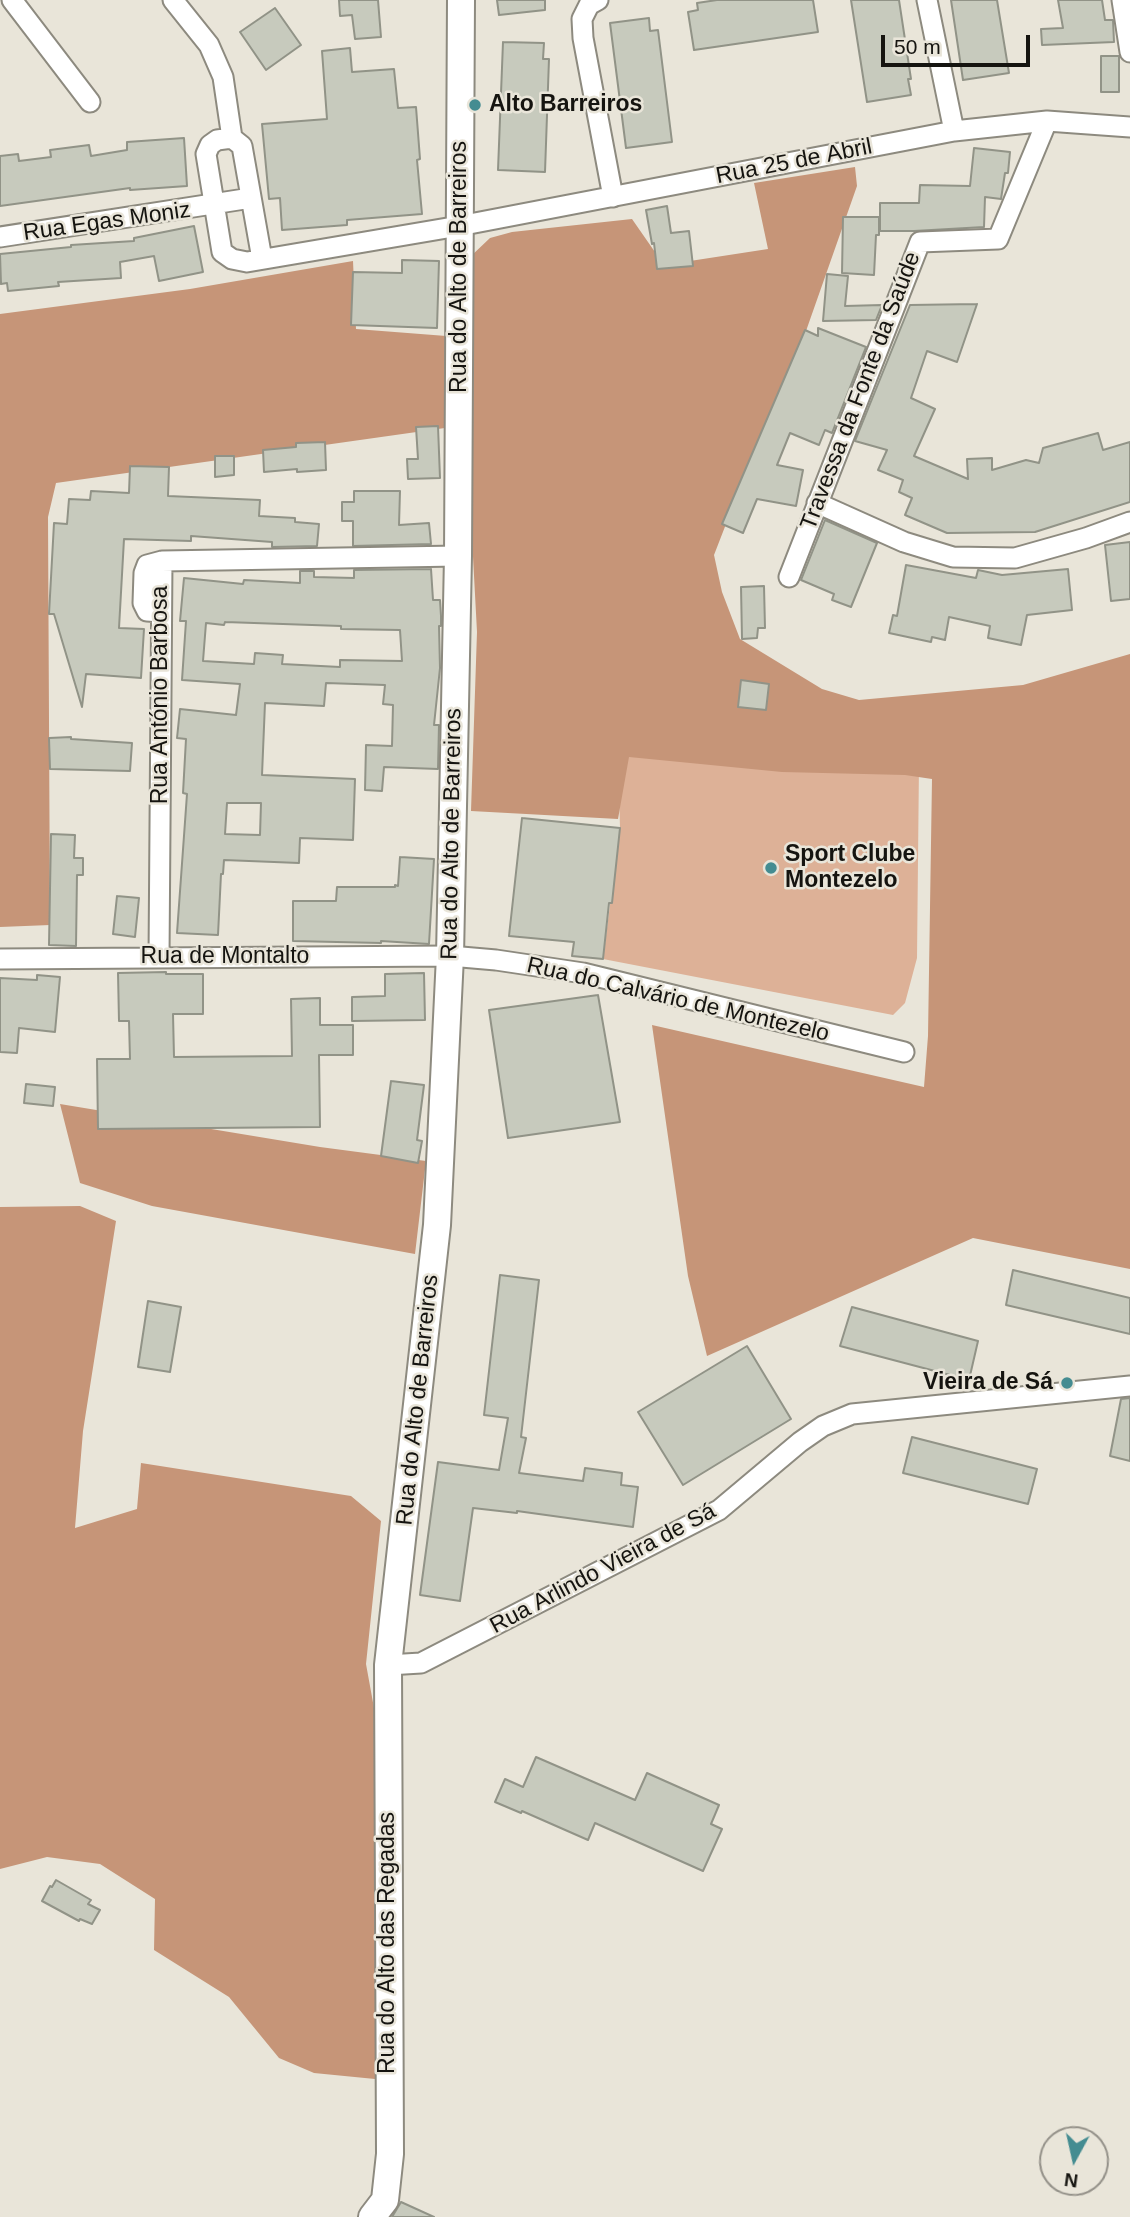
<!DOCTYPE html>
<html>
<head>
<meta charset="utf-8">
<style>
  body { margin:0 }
  #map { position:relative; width:1130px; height:2217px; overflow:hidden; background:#e9e5d9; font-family:Helvetica,sans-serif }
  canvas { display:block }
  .north { position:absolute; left:1039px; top:2126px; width:70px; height:70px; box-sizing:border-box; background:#e9e5d9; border:2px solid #949189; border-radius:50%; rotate:188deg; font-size:19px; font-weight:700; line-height:28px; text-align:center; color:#151410 }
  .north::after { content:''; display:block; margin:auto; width:24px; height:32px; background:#448c91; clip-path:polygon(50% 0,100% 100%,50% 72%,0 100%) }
  .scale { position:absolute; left:881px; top:35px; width:149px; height:32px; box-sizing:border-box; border:4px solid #151410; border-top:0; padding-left:9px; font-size:21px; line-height:24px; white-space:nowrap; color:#151410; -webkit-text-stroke:5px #e9e5d9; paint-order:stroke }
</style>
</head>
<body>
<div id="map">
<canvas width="1130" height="2217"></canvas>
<div class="north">N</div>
<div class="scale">50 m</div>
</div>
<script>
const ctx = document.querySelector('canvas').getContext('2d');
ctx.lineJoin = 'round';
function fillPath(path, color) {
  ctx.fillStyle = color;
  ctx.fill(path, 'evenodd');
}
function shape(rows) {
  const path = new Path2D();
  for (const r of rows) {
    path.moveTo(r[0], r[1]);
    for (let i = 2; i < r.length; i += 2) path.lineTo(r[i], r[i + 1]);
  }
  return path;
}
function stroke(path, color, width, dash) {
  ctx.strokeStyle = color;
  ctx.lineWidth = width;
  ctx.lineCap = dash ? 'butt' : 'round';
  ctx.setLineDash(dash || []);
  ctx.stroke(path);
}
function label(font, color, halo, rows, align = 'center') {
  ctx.font = font + ' Helvetica,sans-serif';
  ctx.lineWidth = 5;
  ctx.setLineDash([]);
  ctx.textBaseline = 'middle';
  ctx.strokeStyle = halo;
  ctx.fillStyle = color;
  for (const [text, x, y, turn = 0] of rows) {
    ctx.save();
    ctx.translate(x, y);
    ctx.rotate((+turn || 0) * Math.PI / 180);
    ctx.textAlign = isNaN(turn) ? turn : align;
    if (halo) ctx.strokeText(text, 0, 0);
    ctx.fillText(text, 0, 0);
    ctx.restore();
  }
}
fillPath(shape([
  [618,753,919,763,917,958,905,1003,893,1015,603,959,620,828]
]), '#ddb197');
fillPath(shape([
  [855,167,857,186,787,385,733,506,714,555,722,592,740,639,822,689,859,700,1023,685,1130,654,1130,1269,973,1238,707,1356,688,1276,652,1025,924,1087,928,1036,932,779,905,775,782,772,629,757,618,819,471,811,477,632,466,425,56,483,48,517,50,925,0,927,0,314,190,289,353,261,356,329,472,338,470,257,490,238,512,232,632,219,664,265,768,249,754,183],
  [60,1104,320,1147,426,1161,415,1254,152,1206,80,1183],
  [80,1206,116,1221,83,1431,75,1528,137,1509,141,1463,351,1496,381,1521,366,1664,378,1730,375,2079,314,2073,279,2058,229,1997,154,1950,155,1899,100,1864,47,1857,0,1869,0,1207]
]), '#c69578');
const building = shape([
  [339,0,378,0,381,37,355,39,352,15,340,16,339,0],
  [497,0,545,0,545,10,499,15,497,0],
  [717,0,813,0,818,32,694,50,688,12,698,10,697,3,717,0],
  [851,0,899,0,911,79,908,79,911,95,867,102,851,0],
  [951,0,997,0,1009,73,963,80,951,0],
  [1058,0,1102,0,1105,20,1113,20,1114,42,1042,45,1041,29,1063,28,1058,0],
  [275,8,301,45,266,70,240,32,275,8],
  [649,18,650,31,658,30,672,142,626,148,610,23,649,18],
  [503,42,544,43,543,59,549,59,545,172,498,170,503,42],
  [350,48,352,72,394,69,398,108,416,107,420,159,417,160,422,214,347,220,347,225,282,230,280,198,269,199,262,124,327,119,322,51,350,48],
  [1101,56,1119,56,1119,92,1101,92,1101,56],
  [184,138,187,186,130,190,130,188,0,206,0,156,18,154,19,161,51,157,50,150,89,145,91,156,127,150,127,142,184,138],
  [974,148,1010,152,1008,173,1005,173,1001,199,985,197,984,227,914,231,880,231,880,203,919,203,920,185,970,186,974,148],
  [667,206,671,233,689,231,693,266,657,269,654,243,652,244,646,210,667,206],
  [843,217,879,217,879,235,876,235,874,275,842,273,843,217],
  [194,226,203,272,159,281,154,256,120,262,121,278,58,282,59,286,8,291,7,283,1,284,0,254,71,247,71,245,134,241,134,238,194,226],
  [402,260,439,261,437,328,351,325,353,272,402,273,402,260],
  [827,274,848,276,845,306,882,305,876,320,823,321,827,274],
  [977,304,957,362,927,351,911,398,935,409,914,456,968,479,967,459,992,458,992,470,1026,460,1039,463,1043,448,1098,433,1103,450,1130,442,1130,502,1035,532,947,533,905,515,912,498,899,492,903,480,878,470,887,450,855,441,910,305,977,304],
  [818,328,866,347,832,433,825,430,819,445,790,433,777,465,803,470,796,506,757,499,743,533,722,524,805,330,818,336,818,328],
  [438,426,440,478,408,479,407,459,418,459,416,427,438,426],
  [325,442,326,470,297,472,297,469,264,472,263,450,296,447,296,443,325,442],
  [215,456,234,456,234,475,215,477,215,456],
  [130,466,169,467,168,496,260,500,259,516,295,518,295,522,319,524,317,546,272,547,272,542,191,536,191,541,124,539,119,628,144,629,141,678,86,674,82,707,54,614,49,614,54,523,67,524,69,499,90,500,91,491,129,493,130,466],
  [354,491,400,491,399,525,429,523,431,544,353,546,353,521,342,521,342,502,354,502,354,491],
  [825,520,877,543,851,607,832,600,834,594,801,580,825,520],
  [1130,542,1130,599,1111,601,1105,545,1130,542],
  [906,565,976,578,978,570,1002,575,1068,569,1072,610,1027,615,1021,645,988,638,990,626,949,617,945,640,932,637,931,642,889,633,893,615,897,616,906,565],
  [431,569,433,600,440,600,441,616,441,626,439,626,440,668,434,725,439,725,438,769,384,767,382,791,365,790,366,745,392,746,393,705,383,704,385,685,326,683,324,706,265,703,262,775,355,779,353,840,300,838,299,863,224,860,223,874,221,874,218,935,177,933,187,794,183,793,186,739,177,738,180,709,236,715,240,684,182,680,186,621,180,621,184,578,243,584,244,580,300,583,300,571,314,571,314,577,354,578,354,570,431,569],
  [225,622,341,626,341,629,400,630,402,661,340,660,340,667,282,664,283,655,255,653,254,664,203,661,206,623,224,625,225,622],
  [227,803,261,803,260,835,225,834,227,803],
  [764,586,765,628,758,628,757,638,742,639,741,587,764,586],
  [741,680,769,684,766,710,738,707,741,680],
  [71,737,71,739,132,743,130,771,50,769,49,738,71,737],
  [522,818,620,828,612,903,609,903,603,959,572,956,574,942,509,936,522,818],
  [51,834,75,835,74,858,83,858,83,875,77,875,76,946,49,945,51,834],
  [400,857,434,859,429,944,381,941,381,943,293,941,293,901,336,901,337,887,395,887,395,885,398,886,400,857],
  [117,896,139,898,135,937,113,934,117,896],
  [166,972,166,974,203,974,203,1014,173,1014,174,1057,292,1056,291,999,320,998,320,1025,353,1025,353,1055,319,1055,320,1127,98,1129,97,1059,130,1059,129,1021,119,1021,118,973,166,972],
  [424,973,425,1020,352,1021,352,997,385,996,385,974,424,973],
  [37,975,60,977,55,1032,19,1028,17,1053,0,1052,0,978,37,980,37,975],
  [598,995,620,1122,508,1138,489,1010,598,995],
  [391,1081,424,1085,417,1140,422,1141,418,1163,381,1156,391,1081],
  [26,1084,55,1087,53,1106,24,1103,26,1084],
  [1013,1270,1130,1298,1130,1334,1006,1305,1013,1270],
  [500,1275,539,1280,521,1437,526,1438,519,1473,583,1481,585,1468,622,1473,621,1485,638,1487,633,1527,517,1511,517,1513,473,1508,460,1601,420,1595,438,1462,499,1470,508,1418,484,1415,500,1275],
  [148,1301,181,1307,170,1372,138,1367,148,1301],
  [852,1307,978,1341,969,1380,840,1346,852,1307],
  [747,1346,791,1419,683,1485,638,1412,747,1346],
  [1130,1398,1130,1461,1110,1456,1121,1399,1130,1398],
  [912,1437,1037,1469,1028,1504,903,1473,912,1437],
  [536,1757,635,1800,647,1773,719,1805,711,1824,722,1829,703,1871,595,1823,588,1840,522,1811,521,1813,495,1802,505,1779,523,1787,536,1757],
  [56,1880,91,1900,88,1904,100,1910,92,1924,80,1919,79,1921,42,1901,50,1886,52,1887,56,1880],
  [401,2202,434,2217,392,2217,401,2202]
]);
fillPath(building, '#c7cabd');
stroke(building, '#919387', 2);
const street = shape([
  [12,0,90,102],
  [173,0,209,45,223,77,232,138],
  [598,0,589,5,582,19,583,38,613,197],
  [927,0,954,131],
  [1122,0,1130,52],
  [0,237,251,198],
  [262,259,242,146,232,138,217,140,210,145,206,154,222,252,232,259,247,262,459,226,954,131,1047,121,1130,127],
  [817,503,904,542,953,557,1015,558,1086,538,1130,522],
  [789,577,920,242,998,239,1047,121],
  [161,612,147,611,143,603,144,573,147,565,162,561],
  [159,958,162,561,458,556],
  [0,959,450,956,496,960,583,973,904,1052],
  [388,1665,421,1663,719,1510,800,1442,823,1426,852,1414,1130,1386]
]);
const secondary = shape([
  [372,2217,385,2200,390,2154,388,1665,437,1225,450,956,458,556,461,0]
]);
stroke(street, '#8d8a7f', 23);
stroke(secondary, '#8d8a7f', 30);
stroke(street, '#fff', 19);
stroke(secondary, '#fff', 26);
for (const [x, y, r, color] of [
  [475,105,7,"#448c91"],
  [771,868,7,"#448c91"],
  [1067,1383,7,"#448c91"]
]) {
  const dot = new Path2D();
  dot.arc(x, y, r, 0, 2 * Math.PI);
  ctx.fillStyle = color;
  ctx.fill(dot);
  stroke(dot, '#e9e5d9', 2.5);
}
label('bold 23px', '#151410', '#e9e5d9', [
  ["Alto Barreiros",489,105],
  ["Sport Clube",785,855],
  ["Montezelo",785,881],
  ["Vieira de Sá",1053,1383,"right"]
], 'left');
label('23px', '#151410', '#e9e5d9', [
  ["Rua 25 de Abril",794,162,-11],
  ["Rua Egas Moniz",107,222,-8],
  ["Rua do Alto de Barreiros",460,267,-90],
  ["Travessa da Fonte da Saúde",861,391,-69],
  ["Rua António Barbosa",161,695,-90],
  ["Rua do Alto de Barreiros",452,834,-89],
  ["Rua de Montalto",225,957],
  ["Rua do Calvário de Montezelo",678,1000,13],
  ["Rua do Alto de Barreiros",418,1400,-84],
  ["Rua Arlindo Vieira de Sá",603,1569,-28],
  ["Rua do Alto das Regadas",388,1943,-90]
]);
</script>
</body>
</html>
